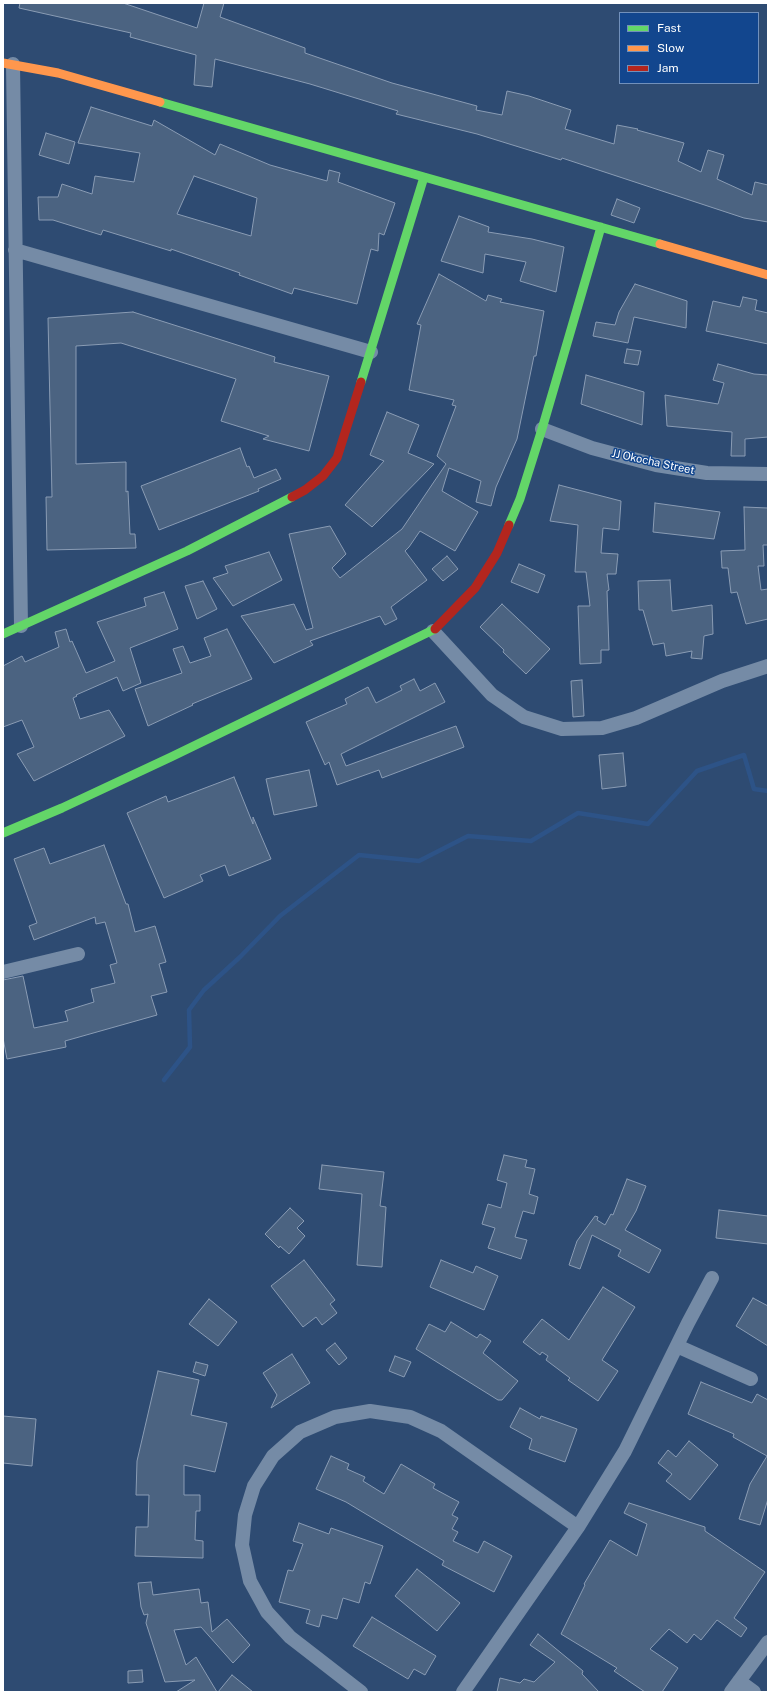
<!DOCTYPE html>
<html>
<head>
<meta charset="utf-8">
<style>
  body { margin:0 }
  #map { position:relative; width:771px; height:1695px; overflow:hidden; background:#2e4b72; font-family:"Public Sans",sans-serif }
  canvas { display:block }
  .frame { position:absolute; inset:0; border:4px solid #fff; pointer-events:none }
  .legend { position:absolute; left:619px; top:12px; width:140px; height:72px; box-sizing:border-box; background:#12468e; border:1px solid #7190bb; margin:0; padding:5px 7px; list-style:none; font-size:12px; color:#fff }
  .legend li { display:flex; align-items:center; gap:8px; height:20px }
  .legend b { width:20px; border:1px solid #7190bb }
</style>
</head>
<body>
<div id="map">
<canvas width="771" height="1695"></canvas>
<div class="frame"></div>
<ul class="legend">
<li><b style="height:5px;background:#63d668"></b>Fast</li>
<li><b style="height:5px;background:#ff974d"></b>Slow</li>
<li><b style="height:5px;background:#b3261e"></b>Jam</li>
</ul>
</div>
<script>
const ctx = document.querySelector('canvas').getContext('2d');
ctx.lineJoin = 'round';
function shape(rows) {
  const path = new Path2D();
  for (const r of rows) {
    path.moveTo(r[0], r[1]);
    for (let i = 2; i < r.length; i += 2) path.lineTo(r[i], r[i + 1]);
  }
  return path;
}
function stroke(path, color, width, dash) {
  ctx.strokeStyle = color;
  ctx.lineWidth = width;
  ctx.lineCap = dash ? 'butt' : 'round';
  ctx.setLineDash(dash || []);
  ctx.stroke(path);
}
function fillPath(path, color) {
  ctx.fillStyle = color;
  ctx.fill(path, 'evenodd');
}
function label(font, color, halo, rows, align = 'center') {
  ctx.font = font + ' "Public Sans",sans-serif';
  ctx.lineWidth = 3;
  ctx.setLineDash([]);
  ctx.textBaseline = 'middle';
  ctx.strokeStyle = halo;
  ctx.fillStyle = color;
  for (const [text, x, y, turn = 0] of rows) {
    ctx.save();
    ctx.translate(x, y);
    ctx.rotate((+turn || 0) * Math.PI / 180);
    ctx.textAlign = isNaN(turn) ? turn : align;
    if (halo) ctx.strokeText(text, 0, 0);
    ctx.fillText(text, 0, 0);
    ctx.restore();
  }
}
stroke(shape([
  [164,1080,190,1047,189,1010,204,990,240,957,280,916,359,855,419,861,468,836,531,841,578,813,648,824,697,771,744,755,754,789,768,791]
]), '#2d5387', 4.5);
const building = shape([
  [20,3,123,3,197,28,204,3,224,3,220,17,305,48,305,53,392,83,477,106,476,110,502,115,507,91,529,96,571,110,565,129,614,144,617,125,638,129,637,130,684,143,678,161,701,172,708,150,724,155,717,179,752,195,755,182,768,185,768,222,744,218,562,158,561,160,477,134,396,114,398,111,310,84,215,59,212,87,194,85,196,55,130,37,131,33,19,8,20,3],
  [91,107,152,126,154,120,215,155,220,144,270,165,327,181,329,170,340,173,338,182,395,203,384,235,379,233,378,251,371,249,357,304,294,288,292,294,239,275,240,273,171,249,171,251,103,230,101,235,53,220,39,220,38,197,58,197,62,184,92,194,95,176,134,182,140,153,78,143,91,107],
  [194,176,257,198,251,236,177,214,194,176],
  [46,133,75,142,69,164,39,155,46,133],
  [617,199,640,208,634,223,611,215,617,199],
  [459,216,489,227,488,232,532,239,564,247,556,292,520,281,526,262,485,254,483,273,441,261,459,216],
  [439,274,486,301,488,295,502,299,500,302,544,311,536,356,534,356,517,439,496,487,491,506,476,502,481,481,449,468,442,491,478,512,455,551,420,531,409,547,405,551,427,580,391,607,397,619,385,625,380,616,310,641,313,645,274,663,241,616,294,604,306,630,313,628,289,534,330,526,346,554,332,568,340,578,402,529,446,464,437,456,456,406,452,405,454,400,409,390,421,325,417,324,439,274],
  [635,284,687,301,686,328,634,317,628,343,593,336,596,322,615,325,619,312,635,284],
  [743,297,757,300,755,310,768,313,768,344,706,331,713,301,740,307,743,297],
  [133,312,275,357,274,362,329,376,309,451,263,439,269,436,221,421,236,379,121,343,76,346,76,464,126,462,126,492,128,491,130,534,135,534,136,548,47,550,46,497,52,497,48,318,133,312],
  [627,349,641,351,638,365,624,363,627,349],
  [718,364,754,374,768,375,768,437,745,439,745,456,731,456,732,432,667,426,665,395,718,404,724,383,713,380,718,364],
  [586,375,644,392,642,425,581,404,586,375],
  [387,412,419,425,408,453,434,464,372,527,345,505,384,461,370,455,387,412],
  [240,448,247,467,249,466,254,478,276,469,281,479,258,489,259,491,159,530,141,486,240,448],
  [559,485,621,501,619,530,603,528,601,553,618,554,616,574,607,574,609,590,607,591,609,650,601,650,601,663,580,664,578,606,590,606,586,572,575,572,578,525,550,521,559,485],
  [655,503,720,512,714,539,653,532,655,503],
  [744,507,768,508,768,545,763,545,764,566,758,566,761,590,768,589,768,619,746,624,737,592,731,593,728,568,722,568,721,551,745,550,744,507],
  [269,552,282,580,233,606,213,578,228,573,225,566,269,552],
  [447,556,458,569,443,581,432,569,447,556],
  [519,564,545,575,538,593,511,582,519,564],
  [670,580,672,611,712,605,713,634,704,636,702,659,691,658,692,651,666,656,664,643,653,645,643,610,639,610,638,581,670,580],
  [203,581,217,609,197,619,185,586,203,581],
  [164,592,178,629,130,648,141,683,123,691,117,677,76,695,77,696,73,698,80,719,109,710,125,736,34,781,17,754,34,747,22,720,3,727,3,666,22,656,25,662,59,647,55,632,66,629,70,642,72,641,86,673,115,661,97,622,146,606,144,598,164,592],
  [502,604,550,649,526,674,503,652,504,650,480,627,502,604],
  [227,629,252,679,192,704,193,705,148,726,135,689,182,673,173,649,183,646,190,663,211,656,204,638,227,629],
  [414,679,420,691,435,683,445,702,341,754,346,766,456,726,464,747,382,778,379,770,337,785,329,762,325,765,306,722,347,704,345,699,368,687,376,703,402,690,400,686,414,679],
  [582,680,584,716,573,717,571,681,582,680],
  [623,753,626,786,602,789,599,755,623,753],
  [309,770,317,806,274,815,266,779,309,770],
  [234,777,253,824,253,817,271,859,229,876,225,865,200,875,203,881,164,898,127,813,166,796,168,802,234,777],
  [104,845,126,904,128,904,135,932,155,926,166,962,159,964,167,992,151,996,157,1015,65,1041,66,1047,7,1059,3,1038,3,980,23,976,34,1028,68,1021,65,1011,94,1002,91,989,115,983,110,965,117,963,105,922,96,924,95,917,34,940,29,926,37,923,14,859,44,848,50,864,104,845],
  [504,1155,527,1160,525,1167,535,1169,529,1194,538,1197,534,1214,523,1211,515,1237,527,1240,521,1259,488,1248,495,1228,482,1224,488,1204,501,1208,507,1183,497,1180,504,1155],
  [322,1165,384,1172,380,1206,386,1207,382,1267,357,1265,362,1194,319,1189,322,1165],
  [627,1179,646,1186,636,1211,625,1230,661,1250,649,1273,618,1256,621,1250,592,1235,580,1269,569,1265,577,1241,595,1216,598,1217,597,1220,605,1225,611,1214,613,1215,627,1179],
  [290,1208,304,1221,297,1228,305,1236,289,1254,280,1246,279,1248,265,1234,290,1208],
  [719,1210,768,1216,768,1244,716,1238,719,1210],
  [304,1260,335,1300,330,1304,337,1313,322,1325,316,1317,303,1327,271,1286,304,1260],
  [441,1260,473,1273,476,1266,498,1276,484,1310,430,1287,441,1260],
  [603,1287,635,1307,602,1360,618,1371,598,1401,568,1380,570,1378,546,1360,548,1356,542,1352,540,1355,523,1342,542,1319,569,1340,603,1287],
  [753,1298,768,1306,768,1346,736,1326,753,1298],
  [209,1299,237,1322,218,1346,189,1324,209,1299],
  [451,1322,477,1338,480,1334,491,1341,483,1353,518,1381,502,1400,498,1400,416,1349,429,1324,445,1332,451,1322],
  [335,1343,347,1358,339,1365,326,1350,335,1343],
  [292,1354,310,1383,271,1408,277,1395,263,1373,292,1354],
  [395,1356,411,1362,404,1377,389,1371,395,1356],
  [196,1362,208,1365,205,1376,193,1372,196,1362],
  [158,1371,199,1380,191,1415,227,1423,215,1472,184,1465,184,1495,200,1495,200,1511,196,1511,195,1540,203,1541,203,1558,135,1556,136,1527,148,1527,149,1495,136,1495,137,1461,158,1371],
  [701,1382,752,1403,757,1394,768,1400,768,1499,760,1525,739,1519,750,1484,767,1456,733,1437,734,1434,688,1414,701,1382],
  [520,1408,540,1419,541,1416,577,1429,565,1462,529,1449,532,1439,510,1427,520,1408],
  [3,1416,36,1419,32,1466,3,1463,3,1416],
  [689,1441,718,1465,690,1500,666,1481,672,1474,658,1463,668,1450,676,1457,689,1441],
  [331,1456,349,1464,347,1469,365,1477,363,1481,384,1494,401,1464,435,1484,433,1488,459,1502,452,1515,458,1518,452,1529,458,1532,453,1541,478,1553,484,1541,512,1556,494,1592,442,1565,444,1561,346,1502,316,1489,331,1456],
  [629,1503,705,1527,705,1531,765,1572,734,1618,747,1628,741,1637,717,1620,701,1640,694,1634,687,1643,669,1629,650,1649,678,1668,662,1692,645,1692,614,1671,617,1668,561,1634,585,1585,584,1584,610,1540,637,1556,647,1524,624,1513,629,1503],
  [299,1523,329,1534,331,1528,383,1546,370,1584,365,1582,359,1603,343,1598,337,1619,322,1615,319,1627,306,1623,310,1610,279,1602,288,1570,293,1571,303,1544,293,1541,299,1523],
  [417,1569,460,1603,437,1631,395,1596,417,1569],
  [151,1582,153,1595,199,1589,201,1603,208,1602,212,1632,227,1619,250,1645,233,1663,201,1627,174,1630,186,1665,196,1657,217,1692,176,1692,195,1680,165,1682,146,1623,148,1614,144,1615,141,1607,138,1583,151,1582],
  [372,1617,436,1656,425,1675,414,1669,408,1679,353,1646,372,1617],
  [538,1634,583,1671,582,1674,599,1692,497,1692,500,1678,520,1683,524,1679,534,1682,555,1662,530,1645,538,1634],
  [142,1670,143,1682,128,1683,128,1671,142,1670],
  [232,1675,253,1692,218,1692,232,1675]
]);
fillPath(building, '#4b6381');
stroke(building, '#8a9cb4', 1);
stroke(shape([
  [13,64,21,626],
  [15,250,371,352],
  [542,429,592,448,656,465,707,473,768,474],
  [433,631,492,695,524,717,562,729,602,728,636,718,722,681,768,666],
  [3,972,78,954],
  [677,1346,751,1379],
  [739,1681,754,1692],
  [361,1692,290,1637,267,1612,250,1581,242,1545,245,1515,254,1486,273,1456,300,1432,335,1417,370,1411,410,1417,441,1431,578,1527],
  [463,1692,578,1527,625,1451,688,1323,712,1278],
  [731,1692,768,1642]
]), '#758ba6', 14);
stroke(shape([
  [160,102,660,244],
  [361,382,424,177],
  [509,525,520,499,542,429,601,227],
  [3,634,187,551,292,497],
  [3,833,62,808,171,757,435,629]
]), '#63d668', 9);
stroke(shape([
  [3,63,58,73,160,102],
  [660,244,768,275]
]), '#ff974d', 9);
stroke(shape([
  [292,497,305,490,323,476,337,458,361,382],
  [435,629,475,588,497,553,509,525]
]), '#b3261e', 9);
label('11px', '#fff', '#12468e', [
  ["JJ Okocha Street",653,462,12]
]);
</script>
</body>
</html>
